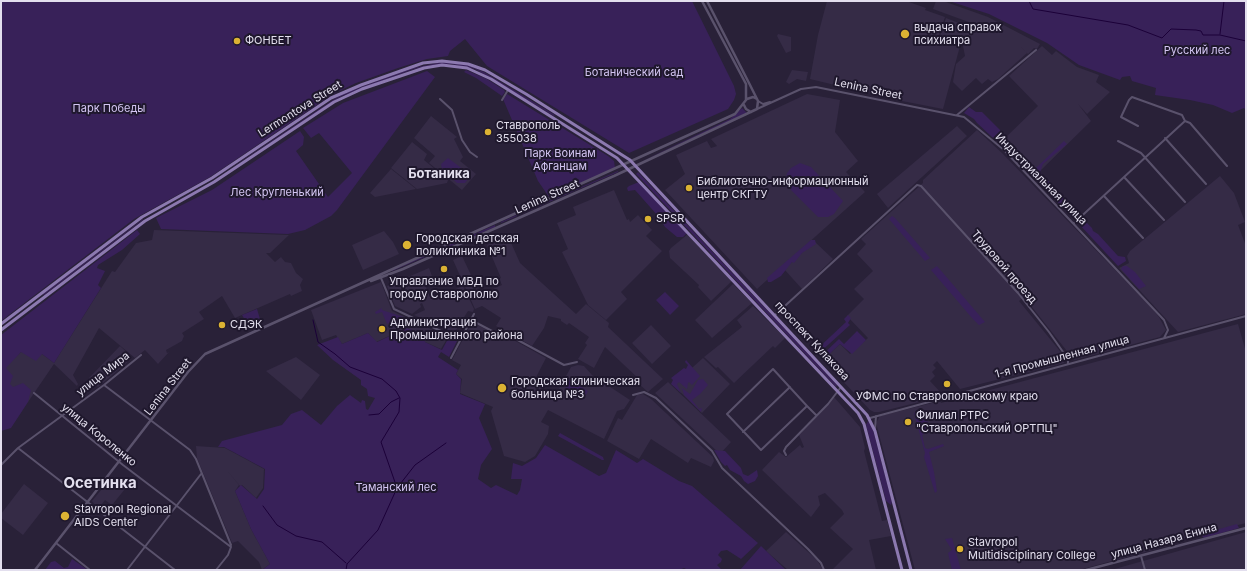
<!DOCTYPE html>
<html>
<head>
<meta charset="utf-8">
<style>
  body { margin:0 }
  #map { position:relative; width:1247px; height:571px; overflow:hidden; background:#292138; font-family:Inter,sans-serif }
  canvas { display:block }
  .frame { position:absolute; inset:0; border:2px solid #e3dfee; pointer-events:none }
</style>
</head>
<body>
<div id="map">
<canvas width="1247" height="571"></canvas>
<div class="frame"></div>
</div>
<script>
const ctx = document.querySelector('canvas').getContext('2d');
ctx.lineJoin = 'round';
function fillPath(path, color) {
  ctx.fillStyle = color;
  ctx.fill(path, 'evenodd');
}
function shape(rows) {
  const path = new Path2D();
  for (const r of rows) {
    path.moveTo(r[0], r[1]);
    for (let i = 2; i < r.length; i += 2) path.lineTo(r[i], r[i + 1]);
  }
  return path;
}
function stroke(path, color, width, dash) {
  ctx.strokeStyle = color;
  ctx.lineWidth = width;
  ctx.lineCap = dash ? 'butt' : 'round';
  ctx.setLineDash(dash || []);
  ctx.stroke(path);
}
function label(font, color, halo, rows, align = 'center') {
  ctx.font = font + ' Inter,sans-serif';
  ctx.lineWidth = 4;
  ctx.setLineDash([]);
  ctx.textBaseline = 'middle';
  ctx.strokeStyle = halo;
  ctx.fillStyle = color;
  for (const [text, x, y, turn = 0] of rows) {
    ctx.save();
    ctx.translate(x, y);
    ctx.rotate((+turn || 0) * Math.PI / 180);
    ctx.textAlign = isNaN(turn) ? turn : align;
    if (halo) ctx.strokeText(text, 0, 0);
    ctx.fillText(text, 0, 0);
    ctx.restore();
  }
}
fillPath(shape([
  [827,1,906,1,926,8,925,10,945,17,938,37,960,46,943,109,897,100,810,79,818,35],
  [936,1,943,1,988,17,1040,44,1037,49,1034,48,1028,54,1020,46,1027,53,998,79,992,82,988,79,982,84,976,78,962,91,953,82,956,64,965,56,963,46,940,36,946,18,964,25,976,26,997,35,974,24,933,9],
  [778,34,791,37,791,51,786,53,777,36],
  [1042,46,1052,55,1056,51,1077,67,1099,75,1096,82,1110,92,1087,114,1078,104,1091,121,1038,173,1004,139,1038,106,1009,76],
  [792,70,808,72,806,81,797,79,789,84,786,82],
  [807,94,840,100,835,132,858,161,846,172,865,192,757,289,665,190,685,174,676,155,707,141,711,148,717,146,711,139],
  [431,116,457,137,454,139,463,157,460,161,476,174,462,190,429,163,435,156,414,138],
  [957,126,967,136,888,208,877,194],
  [977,130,1002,153,1150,306,1159,317,1166,330,1160,337,1074,360,1024,297,1019,301,1064,356,1066,359,1064,363,960,389,937,361,933,365,936,368,932,372,935,376,930,381,944,396,879,412,874,412,870,410,823,360,840,344,850,354,868,338,847,316,864,299,854,289,873,271,857,254,866,244,861,239,923,183,923,180],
  [412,142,427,154,424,160,448,180,447,183,417,189,391,168],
  [391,169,416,189,375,197,370,193],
  [1220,176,1234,193,1245,222,1238,225,1246,246,1246,314,1178,332,1119,268,1129,263,1127,256,1130,251],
  [614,190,627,220,629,219,630,222,638,215,652,230,646,236,662,251,621,292,627,299,606,320,588,305,562,252,568,249,557,223,576,215,573,207],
  [154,230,289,235,270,253,266,253,275,262,281,257,285,262,291,263,296,273,303,279,300,285,302,291,291,296,290,294,235,318,222,296,199,312,204,319,182,333,184,336,182,341,166,350,167,353,169,352,158,364,145,350,135,358,99,328,73,375,78,384,77,386,54,364,28,402,12,394,1,371,21,352,42,354,54,363,112,271,115,272,136,243,152,240],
  [384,231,393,242,399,254,363,270,352,245],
  [688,234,732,281,711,301,698,287,699,285,670,258,669,251,671,248],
  [508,236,520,263,532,274,576,314,586,304,609,323,608,327,663,379,648,392,639,384,640,380,605,347,594,368,578,359,587,345,585,343,589,337,569,323,567,325,561,321,561,319,548,316,544,328,532,346,496,326,501,318,482,306,475,309,453,260,462,256,479,292,485,290,486,292,502,285,499,279,501,278,487,245],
  [814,241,833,259,802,289,784,269],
  [429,268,433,279,424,283,431,299,463,286,474,309,473,312,468,311,454,333,414,315,425,310,422,303,420,304,421,307,412,314,395,306,387,286],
  [381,282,392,311,448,337,441,349,425,342,424,335,407,328,376,342,368,333,342,344,336,335,322,340,311,310],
  [733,284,752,303,712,338,695,320],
  [753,306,785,338,775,348,773,346,734,383,718,367,716,368,704,357,742,327,737,320],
  [472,322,493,333,501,333,546,358,533,383,554,394,554,398,571,367,578,365,584,366,592,375,630,400,624,409,617,411,604,439,548,410,541,422,549,426,548,434,535,456,525,462,504,456,491,411,493,407,460,393,462,379,456,374,461,365,452,360],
  [1238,324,1246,352,1246,523,1167,543,1167,546,1079,570,915,570,876,423,880,416,940,401,941,403],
  [651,325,671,346,652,364,632,343],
  [120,346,131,356,131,359,98,387,89,378],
  [296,357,320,375,301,400,266,371],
  [703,358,730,384,702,413,673,385],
  [668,382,731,442,720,454,655,393],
  [643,394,651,399,713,457,714,461,711,467,691,458,688,463,651,439,639,459,607,441,618,418,622,420,637,395],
  [834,397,860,427,865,448,864,451,882,521,887,520,891,536,869,540,876,570,832,570,853,549,830,528,844,514,842,510,825,493,818,496,820,505,811,517,762,470,779,452,786,457,800,445,802,448,804,447,799,435],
  [196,446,225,448,264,469,263,488,256,498,242,485,240,486,226,469,239,485,235,491,251,529,270,564,262,570,259,562,238,541,232,543,197,458],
  [111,478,125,489,112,505,105,500,98,509,92,501],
  [24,484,48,503,23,535,1,518,1,514],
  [786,532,817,560,823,570,788,570,766,551],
  [1246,532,1246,570,1111,570]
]), '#352b46');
fillPath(shape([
  [1,1,692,1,734,86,736,94,734,100,728,109,629,153,487,66,465,39,450,51,448,56,427,59,398,68,356,83,333,94,210,177,134,219,1,321],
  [949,1,1246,1,1246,110,1244,108,1232,113,1213,105,1190,100,1155,95,1156,88,1132,81,1130,76,1122,77,1120,80,1079,65,1047,43,989,14],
  [442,62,467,65,484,72,555,115,554,116,475,69,451,64,433,65,414,69,342,96,214,179,342,94,413,68],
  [466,70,487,79,504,90,505,92,502,96,476,78,464,72],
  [427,71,435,77,337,210,331,216,305,230,288,234,161,229,156,218,212,190,300,131,304,137,303,145,296,151,328,197,352,173,319,133,311,138,303,128,343,103],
  [507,94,608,156,614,161,615,168,549,197,538,181,503,99],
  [969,107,976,112,982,112,1000,130,1004,141,1002,143,992,137,977,123,974,119,964,113],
  [742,108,747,113,640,162,730,119],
  [1064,141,1067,144,1043,164,1040,172,1079,215,1079,217,1075,220,1007,150,1008,146,1020,157,1023,157,1036,168],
  [448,158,468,173,469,178,465,183,457,183,442,169,441,164],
  [800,163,811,167,843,201,834,214,828,217,818,217,789,188,786,179,787,173,791,168],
  [618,171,618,172,501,223,501,222],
  [638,172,837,385,836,387,636,174],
  [639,182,687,233,683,237,677,237,665,227,658,216,635,190,628,191,627,188,629,186],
  [892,216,895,218,930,258,925,261,889,219],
  [1082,218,1092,228,1093,231,1098,234,1118,256,1125,257,1126,261,1118,266,1079,224],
  [143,219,143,220,44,295,43,294],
  [495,225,495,227,392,271,392,270],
  [137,230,140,234,122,250,98,265,97,268,105,271,98,285,101,288,54,363,42,354,36,361,21,352,6,368,13,376,10,384,13,387,23,383,31,390,28,402,11,428,1,431,1,335],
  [811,240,815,240,816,244,802,253,794,263,792,262,781,276,771,282,768,282,767,278],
  [937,266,985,322,979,325,972,318,931,270],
  [1123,266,1127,266,1135,272,1146,286,1139,289,1121,269],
  [665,292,679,306,670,315,656,300],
  [382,308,382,310,403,317,387,324,382,312,376,314,375,312],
  [257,309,260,319,263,321,249,327,242,315],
  [848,315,851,318,848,323,850,325,818,354,815,351,846,322,844,319],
  [407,328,424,335,425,342,442,350,449,337,457,341,449,357,441,352,438,357,458,370,456,374,461,379,460,394,485,404,479,418,492,449,481,465,478,479,491,488,496,485,517,495,520,490,522,479,511,479,513,463,522,466,536,458,545,445,599,476,606,473,616,450,637,463,643,459,679,481,692,486,758,543,741,559,727,550,721,551,718,555,722,559,721,562,717,565,722,570,688,570,684,568,679,570,262,570,270,564,251,529,235,491,241,485,257,499,264,489,265,469,224,447,218,447,222,441,282,425,291,414,302,410,321,425,337,406,350,395,361,403,362,400,365,401,366,409,368,410,375,398,368,396,367,389,361,385,361,380,333,360,317,345,338,337,342,344,368,333,377,342],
  [857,331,866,340,852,354,840,344,823,360,821,356,839,339,844,344],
  [686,360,700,376,692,385,689,382,688,383,687,389,679,382,677,384,681,393,671,384,673,380,671,378,684,368,686,369,688,365,685,362],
  [703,379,708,385,700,394,692,400,699,409,702,408,701,412,684,395,682,388,690,394,698,380],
  [570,380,588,391,583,400,565,389],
  [918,410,921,413,925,413,929,427,931,429,929,432,922,435,925,448,928,449,943,444,944,446,929,452,934,472,937,491,935,493,924,457,925,453,914,413],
  [868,421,872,426,892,502,891,505,886,501,866,425],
  [560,433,603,457,604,460,602,460,558,436],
  [714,450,725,451,741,468,743,474,748,476,757,470,758,476,755,481,748,484,744,481,741,476,730,470,727,465,725,466,721,462],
  [1237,524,1239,528,1204,538,1202,536,1202,534],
  [952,538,961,570,952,570,948,553,952,550,945,539],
  [761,546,786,570,740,570],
  [72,559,88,570,45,570,51,562,55,561,64,568,68,567]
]), '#382159');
stroke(shape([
  [1029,1,1033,9,1128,25,1162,38,1171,29,1196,30,1201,31,1203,35,1220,35,1246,41],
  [1220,34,1224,1],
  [313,320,318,342,335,354,350,367,382,379,396,391,400,398,399,412,381,442,397,488,378,530,347,564,346,570],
  [369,415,379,414,391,402,399,398],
  [397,488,415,465,446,443],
  [263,506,277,525,296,536,322,542,346,563]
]), '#1b0038', 1);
stroke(shape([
  [440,99,452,110,462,140,470,152,477,157],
  [502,100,508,90],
  [758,101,763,104,770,102],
  [757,109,801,89,816,87,964,117,1004,150,1164,320,1168,330,1164,338],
  [957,115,1036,50],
  [1185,121,1190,123,1227,166],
  [1138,126,1121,117,1129,100,1132,97,1182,115,1185,121],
  [1165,138,1206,184],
  [1118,141,1141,153,1185,202],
  [1124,177,1164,220],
  [1104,196,1143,238],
  [1074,223,1185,121],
  [381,278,394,309,460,340],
  [775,315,917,185,921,186,1018,293,1049,332,1068,359,1068,364],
  [471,320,494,332,501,331,564,365,577,362],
  [451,358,474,314],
  [104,385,190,450,196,459,231,545],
  [34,393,123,465,231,547],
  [633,395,644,392,656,398,712,451,722,468,808,549,821,563,824,570],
  [807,406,773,369,727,414,761,450,807,406,816,415],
  [870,418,1246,316],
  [875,429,876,416],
  [743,432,790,387],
  [18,448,175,570],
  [786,455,784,451,786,447,828,404,841,387],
  [1,465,18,448,104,385,141,355],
  [56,543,90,570],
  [1141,556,1145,570],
  [127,570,201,474],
  [216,570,228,555,231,547]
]), '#5a526c', 2);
stroke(shape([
  [747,99,753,97,757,99],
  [744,105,746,109,751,112],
  [371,281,403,269,614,176,757,109,758,101,749,83,707,1],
  [35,570,188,372,205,354,735,114,746,100,746,84,702,1],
  [1086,570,1246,528]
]), '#5a526c', 2.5);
stroke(shape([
  [1,324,142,217,212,178,331,98,361,85,423,63,442,61,468,64,485,70,526,94,630,160,867,415,875,431,911,570],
  [1,330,145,221,214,182,334,102,362,89,424,68,442,65,467,68,491,79,617,158,858,413,864,424,902,570]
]), '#8c79b0', 3);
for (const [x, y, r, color] of [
  [905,34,5,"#dbb233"],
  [237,41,4,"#dbb233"],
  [488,132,4,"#dbb233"],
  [689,188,4,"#dbb233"],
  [648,219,4,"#dbb233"],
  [407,245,5,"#dbb233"],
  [444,269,4,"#dbb233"],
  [222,325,4,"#dbb233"],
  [382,329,4,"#dbb233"],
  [947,384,4,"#dbb233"],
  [502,388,5,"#dbb233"],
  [908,422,4,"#dbb233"],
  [65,516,5,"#dbb233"],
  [960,549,4,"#dbb233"]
]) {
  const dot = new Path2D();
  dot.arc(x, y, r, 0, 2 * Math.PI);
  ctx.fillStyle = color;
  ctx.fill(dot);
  stroke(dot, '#1f182d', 1.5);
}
label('11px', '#e3dfee', '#1f182d', [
  ["выдача справок",914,28],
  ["психиатра",914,41],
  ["ФОНБЕТ",245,41],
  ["Ставрополь",496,126],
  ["355038",496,139],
  ["Библиотечно-информационный",697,182],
  ["центр СКГТУ",697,195],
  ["SPSR",656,219],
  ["Городская детская",416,239],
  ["поликлиника №1",416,252],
  ["Управление МВД по",444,282,"center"],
  ["городу Ставрополю",444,295,"center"],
  ["Администрация",390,323],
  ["Промышленного района",390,336],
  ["СДЭК",230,325],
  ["Городская клиническая",511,382],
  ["больница №3",511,395],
  ["УФМС по Ставропольскому краю",947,397,"center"],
  ["Филиал РТРС",916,416],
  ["\"Ставропольский ОРТПЦ\"",916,429],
  ["Stavropol Regional",74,510],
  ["AIDS Center",74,523],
  ["Stavropol",968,543],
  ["Multidisciplinary College",968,556]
], 'left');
label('11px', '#d4c6f3', '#1f182d', [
  ["Русский лес",1197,51],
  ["Ботанический сад",634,73],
  ["Парк Победы",109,109],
  ["Парк Воинам",560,154],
  ["Афганцам",560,167],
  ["Лес Кругленький",277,193],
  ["Таманский лес",396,488]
]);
label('11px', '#e3dfee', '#1f182d', [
  ["Lenina Street",868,89,12],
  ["Lermontova Street",300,109,-32],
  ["Индустриальная улица",1041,179,45],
  ["Lenina Street",547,197,-24],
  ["Трудовой проезд",1004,267,49],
  ["проспект Кулакова",812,341,47],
  ["1-я Промышленная улица",1062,357,-15],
  ["улица Мира",103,374,-38],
  ["Lenina Street",168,387,-52],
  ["улица Короленко",99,435,39],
  ["улица Назара Енина",1164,541,-15]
]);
label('bold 13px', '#e3dfee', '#1f182d', [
  ["Ботаника",439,174]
]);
label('bold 15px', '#e3dfee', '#1f182d', [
  ["Осетинка",100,483]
]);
</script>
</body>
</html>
